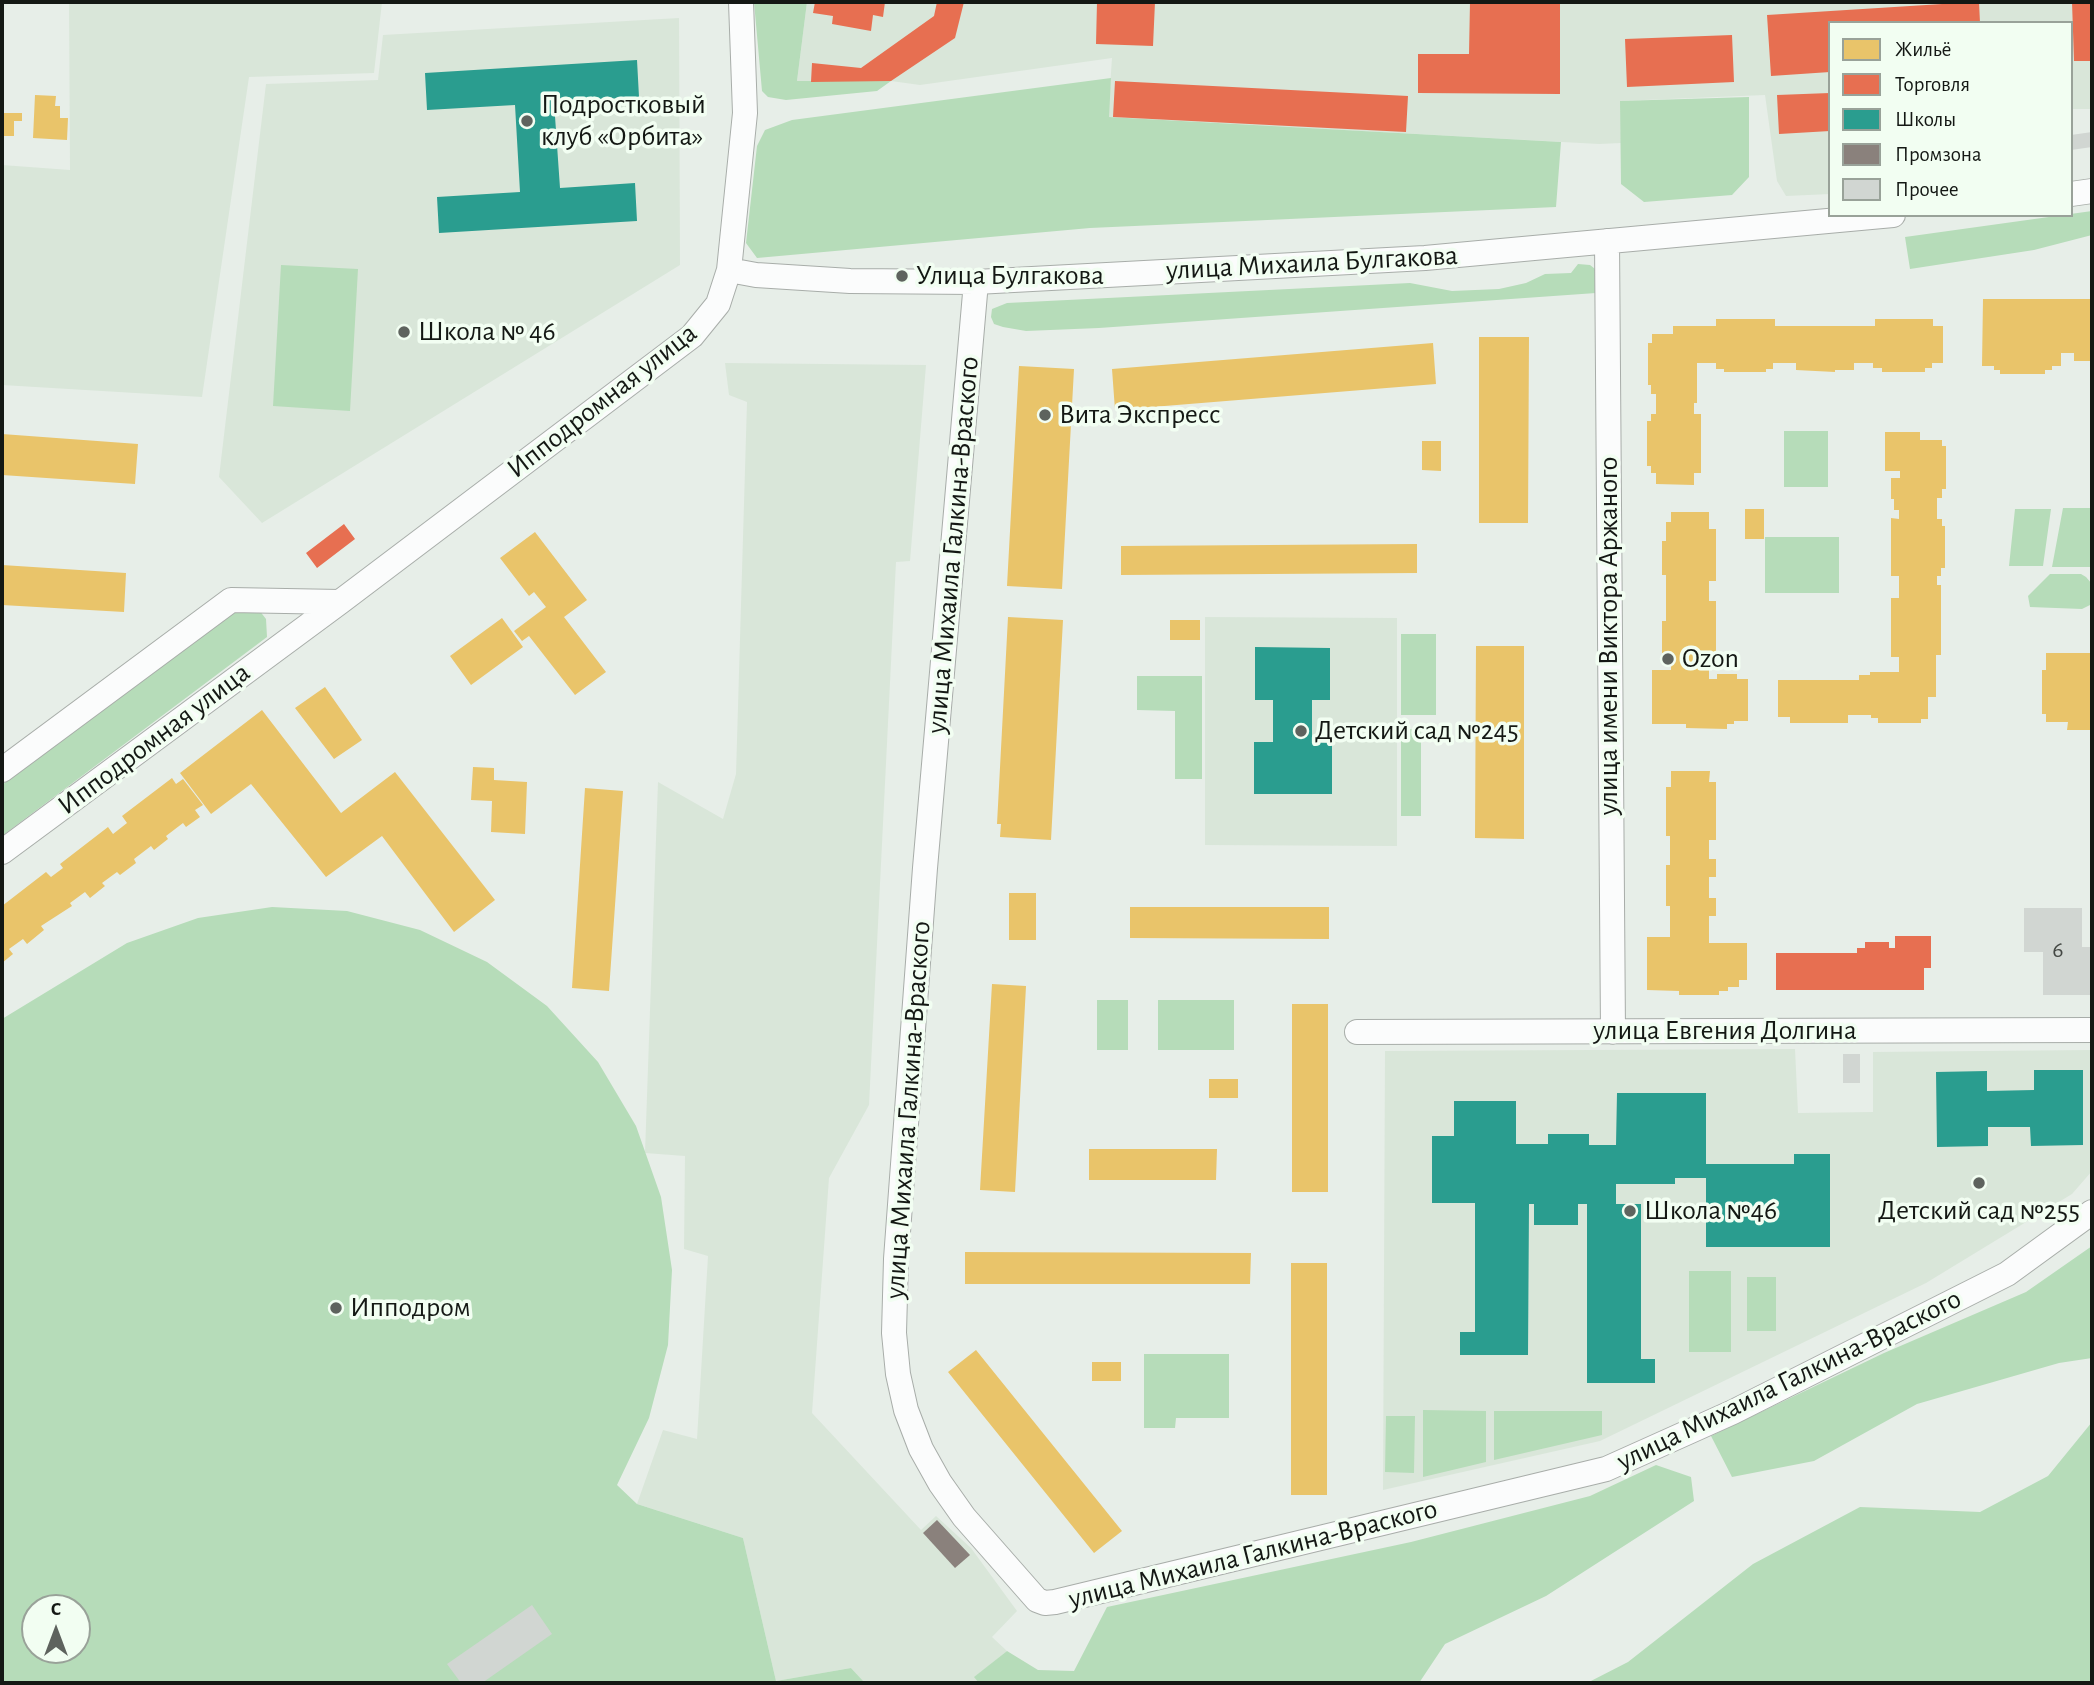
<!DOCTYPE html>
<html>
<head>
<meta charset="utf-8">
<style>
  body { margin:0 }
  #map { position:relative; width:2094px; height:1685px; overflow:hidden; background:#e7eee8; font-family:"Alegreya Sans",sans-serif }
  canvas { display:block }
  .frame { position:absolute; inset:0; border:4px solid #141814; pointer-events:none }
  .legend { position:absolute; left:1828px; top:21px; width:245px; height:196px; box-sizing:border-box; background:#f2fef2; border:2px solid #99a299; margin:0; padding:9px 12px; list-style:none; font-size:21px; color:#141814 }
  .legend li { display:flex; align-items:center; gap:14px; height:35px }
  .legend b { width:35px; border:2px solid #99a299 }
  .north { position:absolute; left:21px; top:1594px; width:70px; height:70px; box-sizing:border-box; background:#f2fef2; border:2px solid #99a299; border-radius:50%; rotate:0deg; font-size:19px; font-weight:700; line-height:28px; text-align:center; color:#141814 }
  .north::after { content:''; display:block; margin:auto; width:24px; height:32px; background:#5e635e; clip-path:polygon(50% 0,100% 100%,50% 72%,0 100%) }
</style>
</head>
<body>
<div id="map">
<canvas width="2094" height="1685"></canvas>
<div class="frame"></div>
<ul class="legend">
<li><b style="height:19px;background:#e9c46a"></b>Жильё</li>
<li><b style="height:19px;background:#e76f51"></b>Торговля</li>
<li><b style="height:19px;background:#2a9d8f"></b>Школы</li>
<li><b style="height:19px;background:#8a817c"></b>Промзона</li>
<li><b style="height:19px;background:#d1d6d2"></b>Прочее</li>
</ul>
<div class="north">С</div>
</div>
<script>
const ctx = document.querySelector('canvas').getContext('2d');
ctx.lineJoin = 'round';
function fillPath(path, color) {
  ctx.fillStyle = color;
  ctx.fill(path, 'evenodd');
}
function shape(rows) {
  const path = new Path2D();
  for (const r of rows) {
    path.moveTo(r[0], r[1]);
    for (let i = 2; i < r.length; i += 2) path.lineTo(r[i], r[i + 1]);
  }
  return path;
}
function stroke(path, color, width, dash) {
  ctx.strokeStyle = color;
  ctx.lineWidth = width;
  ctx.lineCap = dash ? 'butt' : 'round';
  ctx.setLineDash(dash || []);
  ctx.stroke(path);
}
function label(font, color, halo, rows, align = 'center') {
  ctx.font = font + ' "Alegreya Sans",sans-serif';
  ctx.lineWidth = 7;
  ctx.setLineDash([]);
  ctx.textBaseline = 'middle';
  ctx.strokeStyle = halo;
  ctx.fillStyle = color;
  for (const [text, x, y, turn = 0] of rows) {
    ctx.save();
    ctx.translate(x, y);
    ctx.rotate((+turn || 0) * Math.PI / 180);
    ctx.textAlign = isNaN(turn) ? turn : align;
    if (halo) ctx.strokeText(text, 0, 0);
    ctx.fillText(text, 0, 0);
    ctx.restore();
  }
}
fillPath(shape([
  [69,2,382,2,374,73,249,77,202,397,2,385,2,165,70,170],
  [807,2,2092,2,2092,109,2071,109,2071,23,1830,23,1830,194,1786,196,1777,181,1765,95,1620,101,1621,143,1599,144,1108,117,1112,58,920,85,891,81,797,81],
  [679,18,680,265,262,523,219,477,266,84,378,80,383,35],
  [725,363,926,365,910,561,896,562,869,1105,829,1178,812,1413,921,1530,936,1516,971,1548,1017,1611,992,1637,1007,1651,975,1677,979,1683,865,1683,851,1668,776,1681,743,1538,637,1504,663,1430,697,1439,708,1256,684,1249,685,1156,645,1153,658,782,723,819,736,774,747,402,729,395],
  [1205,617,1397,618,1397,846,1205,845],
  [1795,1049,1798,1113,1873,1112,1873,1052,2092,1050,2092,1171,2072,1194,1926,1283,1600,1441,1383,1490,1385,1051]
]), '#d9e6d9');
fillPath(shape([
  [754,2,807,2,797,81,891,81,877,91,786,100,768,97,762,91],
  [1111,78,1109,117,1561,142,1556,207,1090,228,757,258,746,243,757,146,765,130,792,120],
  [1749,97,1749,177,1732,195,1644,202,1621,184,1620,101],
  [2092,211,2092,235,2034,250,1910,269,1905,237],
  [1578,264,1590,265,1599,272,1596,293,1099,328,1026,331,1003,327,994,324,991,317,992,309,1007,303,1410,283,1452,291,1499,289,1526,283,1545,274,1571,273],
  [281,265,358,269,350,411,273,406],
  [1784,431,1828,431,1828,487,1784,487],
  [2063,508,2092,508,2092,567,2052,567],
  [2015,509,2051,509,2043,566,2009,566],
  [1765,537,1839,537,1839,593,1765,593],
  [2050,574,2081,574,2086,577,2092,584,2092,604,2082,609,2030,607,2028,596],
  [239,608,259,610,266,619,267,637,2,836,2,785],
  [1401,634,1436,634,1436,715,1401,715],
  [1137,676,1202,676,1202,779,1175,779,1175,711,1137,710],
  [1401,729,1421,729,1421,816,1401,816],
  [272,907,347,911,420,930,487,962,547,1006,598,1062,636,1126,661,1197,672,1270,668,1345,649,1418,617,1485,637,1504,743,1538,776,1681,851,1668,865,1683,2,1683,2,1019,127,943,198,918],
  [35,1608,77,1608,77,1650,35,1650],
  [1097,1000,1128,1000,1128,1050,1097,1050],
  [1158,1000,1234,1000,1234,1050,1158,1050],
  [2092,1246,2092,1358,2059,1363,1917,1404,1814,1461,1732,1477,1711,1436,1884,1353,2026,1292],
  [1689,1271,1731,1271,1731,1352,1689,1352],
  [1747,1277,1776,1277,1776,1331,1747,1331],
  [1144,1354,1229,1354,1229,1418,1176,1418,1175,1428,1144,1428],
  [1423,1410,1486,1411,1486,1462,1423,1477],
  [1494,1411,1602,1411,1602,1435,1494,1460],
  [1386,1416,1415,1416,1414,1473,1385,1472],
  [2092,1422,2092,1683,1587,1683,1628,1662,1753,1564,1860,1507,1980,1512,2048,1476],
  [1656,1465,1691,1477,1694,1501,1546,1596,1445,1644,1419,1683,979,1683,974,1677,1007,1651,1038,1670,1074,1671,1107,1607,1411,1542,1590,1496]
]), '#b6dcb9');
fillPath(shape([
  [35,95,56,96,55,106,60,106,60,118,68,118,67,140,33,138],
  [2,113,22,113,22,121,14,121,14,136,2,136],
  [1983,299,2092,299,2092,361,2074,361,2074,353,2061,353,2061,366,2052,366,2052,370,2045,370,2045,374,2000,374,2000,370,1994,370,1994,366,1982,366],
  [1716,319,1775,319,1775,326,1875,326,1875,319,1933,319,1933,326,1943,326,1943,363,1932,363,1932,368,1925,368,1925,372,1882,372,1882,368,1873,368,1873,363,1854,363,1854,370,1835,370,1835,372,1796,370,1796,363,1773,363,1773,369,1766,369,1766,372,1724,372,1724,369,1716,369,1716,363,1697,363,1697,403,1694,403,1694,414,1701,414,1701,473,1694,473,1694,485,1656,484,1656,473,1651,473,1651,466,1647,466,1647,421,1651,421,1651,414,1656,414,1656,394,1651,394,1651,385,1648,385,1648,343,1652,343,1652,334,1673,334,1673,326,1716,326],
  [1479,337,1529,337,1528,523,1479,523],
  [1433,343,1436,384,1115,410,1112,369],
  [1019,366,1074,369,1062,589,1007,586],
  [1885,432,1920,432,1920,440,1942,440,1942,446,1946,446,1946,489,1942,489,1942,498,1937,498,1937,519,1942,519,1942,526,1945,526,1945,568,1941,568,1941,576,1937,576,1937,585,1941,585,1941,655,1936,655,1936,697,1928,697,1928,719,1921,719,1921,723,1878,723,1878,718,1871,718,1871,715,1848,715,1848,723,1790,723,1790,717,1778,717,1778,680,1859,680,1859,675,1870,675,1870,672,1899,672,1899,657,1891,657,1891,598,1899,598,1899,576,1891,576,1891,518,1899,519,1899,510,1894,510,1894,499,1891,499,1891,478,1900,478,1900,471,1885,471],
  [2,434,138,444,135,484,2,475],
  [1422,441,1441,441,1441,471,1422,470],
  [1745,509,1764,509,1764,539,1745,539],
  [1671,512,1709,512,1709,529,1716,529,1716,581,1709,581,1709,601,1716,601,1716,660,1709,660,1709,679,1717,679,1717,674,1737,674,1737,679,1748,679,1748,721,1734,721,1734,724,1727,724,1727,729,1686,728,1686,724,1652,724,1652,670,1671,670,1671,663,1666,663,1666,653,1662,653,1662,621,1666,621,1666,575,1662,575,1662,541,1666,541,1666,522,1671,522],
  [535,532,587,600,564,617,606,672,575,695,529,636,522,641,514,631,546,607,534,592,529,596,500,558],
  [1417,544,1417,573,1121,575,1121,546],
  [2,565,126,573,124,612,2,605],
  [1008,617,1063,620,1051,840,1000,837,1001,824,997,824],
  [502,618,523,647,471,685,450,656],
  [1170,620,1200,620,1200,640,1170,640],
  [1476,646,1524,646,1524,839,1475,838],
  [2046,653,2092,653,2092,730,2067,730,2068,722,2046,722,2046,714,2042,714,2042,670,2046,670],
  [325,687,362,740,334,759,295,708],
  [262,710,341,813,395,772,495,900,454,932,382,836,326,877,251,784,211,814,180,773],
  [473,767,494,768,494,780,527,782,525,834,491,832,492,801,471,800],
  [1671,771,1710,771,1709,782,1716,782,1716,840,1709,840,1709,859,1716,859,1716,877,1709,877,1709,898,1716,898,1716,916,1709,916,1709,943,1747,943,1747,980,1739,980,1739,987,1728,987,1728,991,1719,991,1719,995,1679,995,1679,991,1647,990,1647,937,1670,937,1670,906,1666,906,1666,865,1670,865,1670,836,1666,836,1666,787,1671,787],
  [172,778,176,784,183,779,203,805,195,810,200,817,186,827,183,823,166,836,168,839,154,850,151,846,134,859,136,863,120,875,117,872,102,883,105,886,90,898,85,892,70,903,72,906,41,926,44,930,27,944,23,939,9,949,13,954,2,963,2,906,46,872,51,877,63,868,60,864,108,827,113,834,127,823,122,816],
  [585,788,623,791,609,991,572,988],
  [1009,893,1036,893,1036,940,1009,940],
  [1130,907,1329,907,1329,939,1130,938],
  [992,984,1026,986,1015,1192,980,1190],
  [1292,1004,1328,1004,1328,1192,1292,1192],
  [1209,1079,1238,1079,1238,1098,1209,1098],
  [1089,1149,1217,1149,1216,1180,1089,1180],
  [965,1252,1251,1253,1250,1284,965,1284],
  [1291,1263,1327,1263,1327,1495,1291,1495],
  [976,1350,1122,1531,1094,1553,948,1372],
  [1092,1362,1121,1362,1121,1381,1092,1381]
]), '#e9c46a');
fillPath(shape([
  [815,2,885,2,883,17,873,15,871,31,832,24,833,16,813,13],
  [937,2,964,2,955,38,891,81,811,82,812,63,861,68,934,16],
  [1097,2,1155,2,1153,46,1096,44],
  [1470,2,1560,2,1560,94,1418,93,1418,54,1469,54],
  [1942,2,1979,2,1980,23,1830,23,1830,72,1771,76,1767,15,1942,4],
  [2072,2,2092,2,2092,61,2074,61],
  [1732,35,1734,82,1627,87,1625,39],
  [1115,81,1408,96,1406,132,1113,117],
  [1830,93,1830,131,1779,134,1777,95],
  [344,524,355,539,317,568,306,553],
  [1895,936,1931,936,1931,968,1924,968,1924,990,1776,990,1776,953,1857,953,1857,948,1865,948,1865,942,1889,942,1889,948,1895,948]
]), '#e76f51');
fillPath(shape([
  [637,60,639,97,554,102,560,188,635,183,637,221,439,233,437,197,520,192,515,105,427,110,425,73],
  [1255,647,1330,648,1330,700,1312,700,1312,742,1332,743,1332,794,1254,794,1254,742,1273,742,1273,700,1255,700],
  [2034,1070,2083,1070,2083,1145,2031,1146,2030,1127,1988,1127,1988,1146,1937,1147,1936,1072,1987,1071,1987,1091,2034,1090],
  [1617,1093,1706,1093,1706,1164,1794,1164,1794,1154,1830,1154,1830,1247,1706,1247,1706,1178,1675,1178,1675,1184,1616,1184,1616,1204,1641,1204,1641,1359,1655,1359,1655,1383,1587,1383,1587,1204,1578,1204,1578,1225,1534,1225,1534,1204,1529,1204,1528,1355,1460,1355,1460,1332,1475,1332,1475,1203,1432,1203,1432,1136,1454,1136,1454,1101,1516,1101,1516,1144,1548,1144,1548,1134,1589,1134,1589,1145,1616,1145]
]), '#2a9d8f');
fillPath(shape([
  [937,1520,970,1555,955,1568,923,1533]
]), '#8a817c');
fillPath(shape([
  [2092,132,2092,147,2071,150,2071,135],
  [2024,908,2082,908,2082,947,2092,947,2092,995,2043,995,2043,952,2024,952],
  [1843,1054,1860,1054,1860,1083,1843,1083],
  [532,1605,552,1634,482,1683,461,1683,447,1664]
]), '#d1d6d2');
const minor = shape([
  [2071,194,2092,191],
  [1607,241,1613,1032],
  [729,270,756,275,850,281,976,282,1425,258,1893,215],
  [976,282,925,868,896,1259,894,1333,898,1374,906,1410,921,1449,940,1483,964,1517,1037,1600,1045,1603,1055,1602,1606,1469,1733,1412,2007,1274,2092,1212],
  [2,770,231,600,340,602],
  [2,852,340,602,692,336,718,304,729,270,745,113,741,2],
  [1357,1032,2092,1030]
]);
stroke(minor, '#a8ada9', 26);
stroke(minor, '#fbfcfc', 24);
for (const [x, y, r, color] of [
  [527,121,7,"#5e635e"],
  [902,276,7,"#5e635e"],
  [404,332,7,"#5e635e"],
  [1045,415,7,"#5e635e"],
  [1668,659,7,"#5e635e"],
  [1301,731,7,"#5e635e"],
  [1979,1183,7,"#5e635e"],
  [1630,1211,7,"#5e635e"],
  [336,1308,7,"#5e635e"]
]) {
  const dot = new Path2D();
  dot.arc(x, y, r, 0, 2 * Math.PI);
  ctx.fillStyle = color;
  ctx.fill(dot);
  stroke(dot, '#f2fef2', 2.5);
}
label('24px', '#444844', null, [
  ["6",2058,950]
]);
label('28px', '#141814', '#f2fef2', [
  ["Подростковый",541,105],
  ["клуб «Орбита»",541,137],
  ["Улица Булгакова",916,276],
  ["Школа № 46",418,332],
  ["Вита Экспресс",1059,415],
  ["Ozon",1682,659],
  ["Детский сад №245",1315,731],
  ["Школа №46",1644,1211],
  ["Детский сад №255",1979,1211,"center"],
  ["Ипподром",350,1308]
], 'left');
label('28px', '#141814', '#f2fef2', [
  ["улица Михаила Булгакова",1312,263,-3],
  ["Ипподромная улица",602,401,-38],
  ["улица Михаила Галкина-Враского",953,545,-85],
  ["улица имени Виктора Аржаного",1609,636,-90],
  ["Ипподромная улица",154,739,-37],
  ["улица Евгения Долгина",1725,1031],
  ["улица Михаила Галкина-Враского",908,1110,-86],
  ["улица Михаила Галкина-Враского",1789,1380,-26],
  ["улица Михаила Галкина-Враского",1253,1554,-14]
]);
</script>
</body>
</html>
